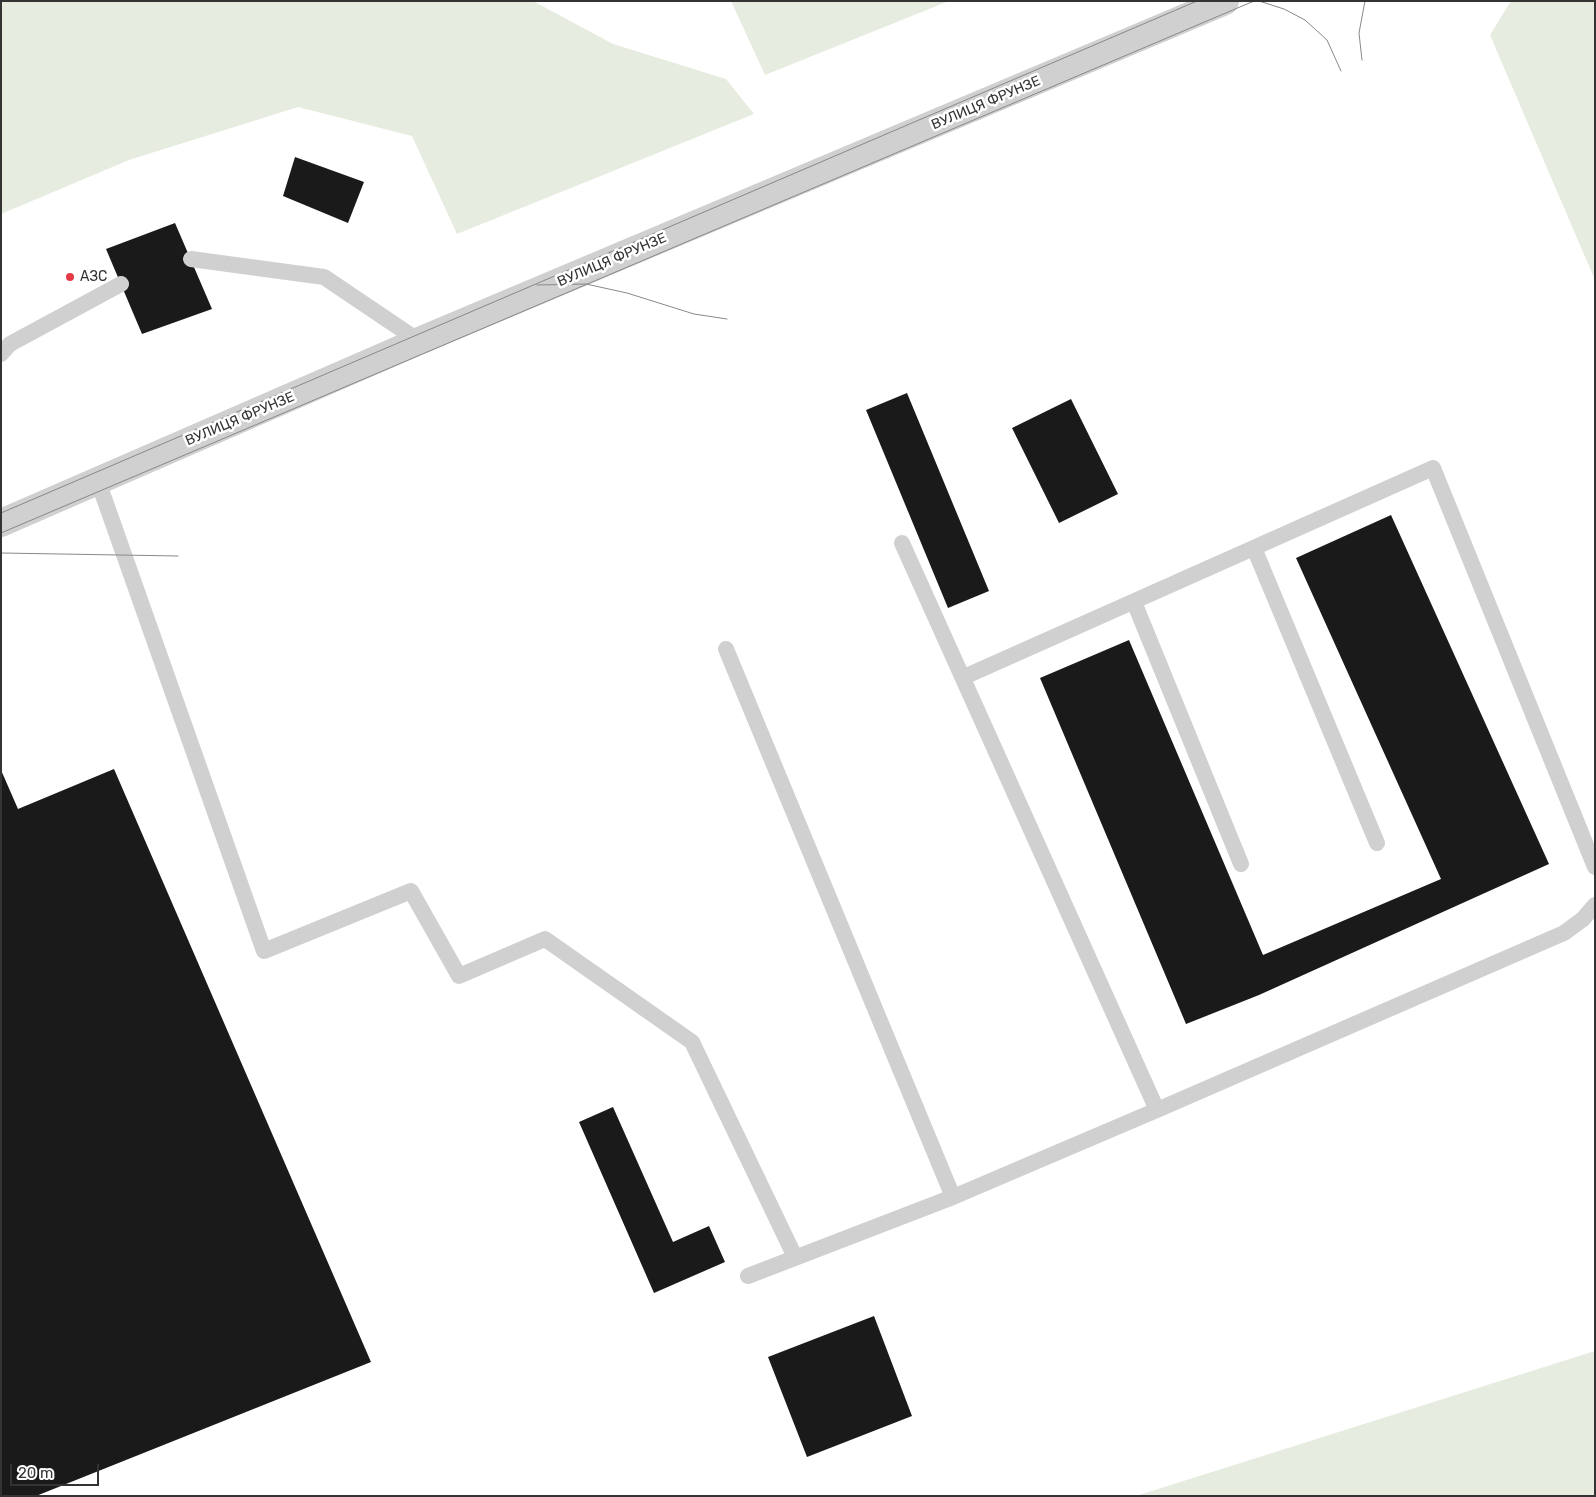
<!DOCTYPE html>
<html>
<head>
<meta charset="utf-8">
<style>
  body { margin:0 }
  #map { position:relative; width:1596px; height:1497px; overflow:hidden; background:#fff; font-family:Rubik,sans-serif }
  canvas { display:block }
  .frame { position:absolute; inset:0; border:2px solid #333; pointer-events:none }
  .scale { position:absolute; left:10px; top:1464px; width:89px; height:22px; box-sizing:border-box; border:2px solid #333; border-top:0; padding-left:6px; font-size:15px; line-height:18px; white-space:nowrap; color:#333; -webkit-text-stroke:4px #fff; paint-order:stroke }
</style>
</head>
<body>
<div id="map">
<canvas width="1596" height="1497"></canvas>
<div class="frame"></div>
<div class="scale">20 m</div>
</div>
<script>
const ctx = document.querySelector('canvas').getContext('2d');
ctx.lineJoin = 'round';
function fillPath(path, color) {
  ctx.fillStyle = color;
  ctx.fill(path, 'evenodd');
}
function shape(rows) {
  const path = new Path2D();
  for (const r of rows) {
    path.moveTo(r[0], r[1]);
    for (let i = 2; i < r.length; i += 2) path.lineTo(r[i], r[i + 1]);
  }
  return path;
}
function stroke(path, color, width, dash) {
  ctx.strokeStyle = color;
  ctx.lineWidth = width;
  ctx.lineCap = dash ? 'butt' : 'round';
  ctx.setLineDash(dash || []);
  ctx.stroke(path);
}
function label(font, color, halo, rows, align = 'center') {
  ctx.font = font + ' Rubik,sans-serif';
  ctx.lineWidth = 5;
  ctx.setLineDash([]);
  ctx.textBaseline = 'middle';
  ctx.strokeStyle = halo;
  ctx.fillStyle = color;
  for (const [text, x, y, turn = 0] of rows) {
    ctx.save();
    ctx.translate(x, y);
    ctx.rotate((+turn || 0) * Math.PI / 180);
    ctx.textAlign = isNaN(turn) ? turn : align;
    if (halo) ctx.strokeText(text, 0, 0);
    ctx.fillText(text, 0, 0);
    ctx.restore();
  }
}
fillPath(shape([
  [1,1,533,1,613,44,726,79,754,114,457,234,412,136,298,107,129,160,1,214],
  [731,1,949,1,765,75],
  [1511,1,1595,1,1595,280,1490,35],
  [1595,1351,1595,1496,1136,1496]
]), '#e6ecdf');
fillPath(shape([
  [295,157,364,182,348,223,283,196],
  [175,223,212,309,142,334,106,249],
  [907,393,989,591,948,608,866,410],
  [1071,399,1118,494,1059,523,1012,428],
  [1391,515,1549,864,1259,995,1186,1024,1040,678,1129,640,1263,955,1441,879,1296,558],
  [114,769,371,1362,36,1496,1,1496,1,770,18,809],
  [613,1107,673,1242,709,1226,725,1262,654,1293,579,1122],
  [874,1316,912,1416,807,1457,768,1357]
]), '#1a1a1a');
stroke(shape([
  [191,259,324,277,419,341],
  [1,354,10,344,121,284],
  [98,481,264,951,411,891,459,976,545,939,692,1042,795,1257],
  [1254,548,1377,843],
  [1134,602,1241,864],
  [726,649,953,1197],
  [964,677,1433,468,1595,867],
  [1157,1110,1564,933,1583,919,1595,905],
  [748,1276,953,1197,1157,1110,902,543]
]), '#d0d0d0', 16);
stroke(shape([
  [1,523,419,341,1225,1]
]), '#d0d0d0', 28);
stroke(shape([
  [1259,1,1284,9,1305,20,1327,40,1341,71],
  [1362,60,1359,33,1365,1],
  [537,285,586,284,627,293,694,314,727,319],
  [1,513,1197,1],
  [1,533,1254,1],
  [1,553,178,556]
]), '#888', 1);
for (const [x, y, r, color] of [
  [70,277,5,"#e63946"]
]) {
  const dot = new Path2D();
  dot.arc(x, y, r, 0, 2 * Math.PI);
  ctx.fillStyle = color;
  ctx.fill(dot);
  stroke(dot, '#fff', 2);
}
label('14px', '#333', '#fff', [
  ["ВУЛИЦЯ ФРУНЗЕ",986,103,-23],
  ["ВУЛИЦЯ ФРУНЗЕ",612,260,-23],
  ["ВУЛИЦЯ ФРУНЗЕ",240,419,-23]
]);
label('14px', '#333', '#fff', [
  ["АЗС",80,277]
], 'left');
</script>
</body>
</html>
